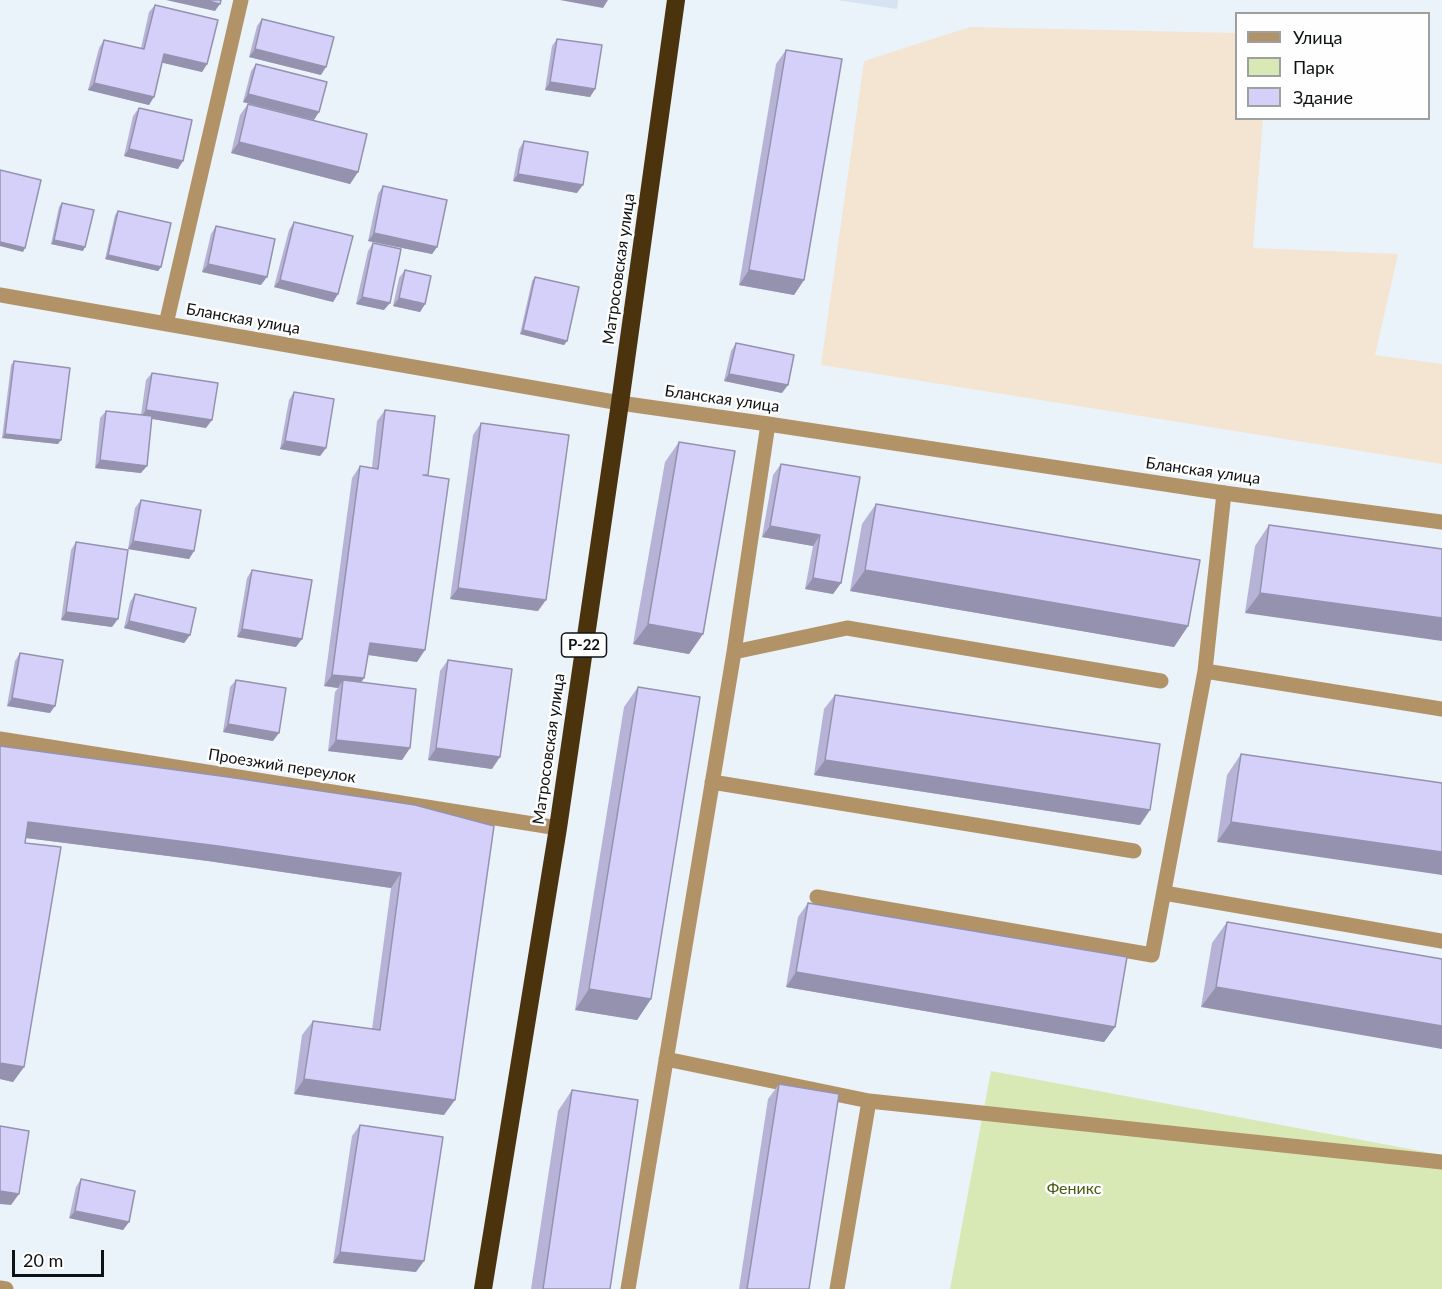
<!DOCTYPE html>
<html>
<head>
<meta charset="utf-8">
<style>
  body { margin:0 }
  #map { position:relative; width:1442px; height:1289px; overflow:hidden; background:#eaf2fa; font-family:Lato,sans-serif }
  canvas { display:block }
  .legend { position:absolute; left:1235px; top:12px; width:195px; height:108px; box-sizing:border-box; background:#fefefe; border:2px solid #9ea0a0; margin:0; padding:8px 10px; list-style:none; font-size:18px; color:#0f1214 }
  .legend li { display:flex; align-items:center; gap:12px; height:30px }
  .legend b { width:30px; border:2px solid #9ea0a0 }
  .scale { position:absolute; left:12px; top:1250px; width:92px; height:27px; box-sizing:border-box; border:3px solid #0f1214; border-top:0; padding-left:8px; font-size:18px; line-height:21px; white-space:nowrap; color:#0f1214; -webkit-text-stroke:4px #fefefe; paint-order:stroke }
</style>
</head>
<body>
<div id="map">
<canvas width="1442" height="1289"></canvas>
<ul class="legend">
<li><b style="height:8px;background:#b19367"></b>Улица</li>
<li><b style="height:16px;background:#d8e9b6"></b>Парк</li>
<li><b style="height:16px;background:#d4d0f9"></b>Здание</li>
</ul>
<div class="scale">20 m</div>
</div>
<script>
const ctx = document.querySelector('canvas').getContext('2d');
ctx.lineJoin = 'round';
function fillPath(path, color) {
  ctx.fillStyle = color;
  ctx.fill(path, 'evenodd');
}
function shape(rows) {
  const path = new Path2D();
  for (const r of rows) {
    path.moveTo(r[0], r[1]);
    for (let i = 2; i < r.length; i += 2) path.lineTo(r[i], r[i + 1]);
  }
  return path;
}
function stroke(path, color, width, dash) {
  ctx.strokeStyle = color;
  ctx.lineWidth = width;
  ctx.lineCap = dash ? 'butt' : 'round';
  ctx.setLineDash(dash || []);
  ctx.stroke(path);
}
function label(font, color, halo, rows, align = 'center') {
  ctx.font = font + ' Lato,sans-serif';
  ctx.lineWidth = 5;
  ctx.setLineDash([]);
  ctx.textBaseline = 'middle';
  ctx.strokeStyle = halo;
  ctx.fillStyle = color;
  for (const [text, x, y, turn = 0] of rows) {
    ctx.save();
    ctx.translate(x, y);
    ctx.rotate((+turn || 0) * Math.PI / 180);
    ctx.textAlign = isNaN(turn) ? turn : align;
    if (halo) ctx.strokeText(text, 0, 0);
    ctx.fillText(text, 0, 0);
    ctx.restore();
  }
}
fillPath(shape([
  [970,27,1236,33,1236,118,1263,119,1253,248,1398,254,1375,355,1442,364,1442,464,821,365,864,61]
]), '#f4e4d2');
fillPath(shape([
  [837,0,898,0,897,9]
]), '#d6e3f0');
fillPath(shape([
  [991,1071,1442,1155,1442,1289,950,1289]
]), '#d8e9b6');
stroke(shape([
  [734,652,847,628,1161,681],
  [1205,671,1442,709],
  [712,782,1134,851],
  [1164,893,1442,941],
  [817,897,1152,955,1205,671,1224,493],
  [666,1059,869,1101,837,1289],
  [869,1101,1442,1162],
  [628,1289,734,652,768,424]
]), '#b19367', 15);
stroke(shape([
  [0,295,620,403,768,424,1224,493,1442,522],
  [166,324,241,0],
  [0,739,558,828],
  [0,1288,6,1289]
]), '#b19367', 15);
stroke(shape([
  [483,1289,558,828,620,403,676,0]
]), '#4a330d', 18);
fillPath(shape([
  [155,5,207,64,202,72,162,62,149,105,88,90,99,48,104,40,141,48,149,12],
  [262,19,321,75,249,57,257,26],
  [557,39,595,89,590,97,545,90,552,46],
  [786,50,804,280,794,295,739,285,776,64],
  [256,64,314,120,243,102,251,71],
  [248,104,358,172,350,184,231,153,240,115],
  [139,108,178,169,124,156,133,116],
  [524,141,577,193,513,181,519,149],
  [383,186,437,247,432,254,368,241,378,194],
  [62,203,83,251,51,244,59,207],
  [118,211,161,267,158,271,105,259,115,215],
  [294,222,338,294,333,302,274,287,289,230],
  [216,226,261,285,202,272,211,234],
  [373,243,384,310,356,304,368,251],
  [405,270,425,304,420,312,393,306,399,278],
  [535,277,567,341,564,345,520,334,532,281],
  [736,343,782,393,724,381,731,351],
  [14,361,58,444,2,438,11,365],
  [152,373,206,428,152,419,141,473,95,468,100,418,106,411,141,415,146,380],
  [294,392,326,448,320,456,280,449,289,400],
  [385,410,428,475,417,662,368,655,364,678,361,682,410,748,402,760,328,751,335,692,338,688,324,686,352,478,360,466,372,468,377,421],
  [481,423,538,611,450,599,473,435],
  [679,442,703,634,689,654,633,644,665,462],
  [781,464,860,477,841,583,833,594,805,589,813,546,762,537,773,475],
  [141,500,194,551,189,559,128,549,135,508],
  [876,504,1188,626,1174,647,850,591,862,524],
  [1269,525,1442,549,1245,613,1255,546],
  [76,542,112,627,61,620,71,550],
  [252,570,296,647,237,637,247,578],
  [135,594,190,635,184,643,124,628,130,602],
  [20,653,50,713,7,706,15,661],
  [448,660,492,769,428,760,440,671],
  [236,680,273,741,223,732,230,687],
  [638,687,651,999,637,1020,575,1010,624,707],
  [835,695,1140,825,814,775,824,709],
  [0,746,415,805,444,1115,294,1094,302,1035,313,1021,372,1029,391,888,208,861,26,838,24,1067,13,1082,0,1079],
  [1241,754,1442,783,1217,842,1227,775],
  [808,903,1115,1027,1104,1042,786,987,798,917],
  [1227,922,1442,959,1201,1007,1212,943],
  [779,1084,809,1289,739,1289,768,1099],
  [572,1090,610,1289,531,1289,558,1111],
  [360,1125,416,1272,333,1263,352,1136],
  [81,1179,129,1222,123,1230,69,1218,76,1187]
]), '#b6b3d6');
fillPath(shape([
  [166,0,205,0,220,4,215,11],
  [560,0,608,0,603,8],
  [255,49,326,67,321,75,249,57],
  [164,54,207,64,202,72,159,62],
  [550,82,595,89,590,97,545,90],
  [94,83,154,97,149,105,88,90],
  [248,94,319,112,314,120,243,102],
  [239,142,358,172,350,184,231,153],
  [129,149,183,161,178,169,124,156],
  [518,174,583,185,577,193,513,181],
  [374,233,437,247,432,254,368,241],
  [54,240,85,247,83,251,51,244],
  [0,242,25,248,23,252,0,246],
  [108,255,161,267,158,271,105,259],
  [208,264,267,277,261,285,202,272],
  [749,270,804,280,794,295,739,285],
  [280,280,338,294,333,302,274,287],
  [362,297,390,303,384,310,356,304],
  [399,298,425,304,420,312,393,306],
  [523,330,567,341,564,345,520,334],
  [729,374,788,385,782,393,724,381],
  [146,410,212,420,206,428,141,417],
  [5,434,61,440,58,444,2,438],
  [285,441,326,448,320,456,280,449],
  [100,460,147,466,141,473,95,468],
  [770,526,820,535,813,546,762,537],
  [133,541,194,551,189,559,128,549],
  [865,570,1188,626,1174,647,850,591],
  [813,578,841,583,833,594,805,589],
  [458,588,546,600,538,611,450,599],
  [1260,593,1442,618,1442,641,1245,613],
  [66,612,118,619,112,627,61,620],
  [129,621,190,635,184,643,124,628],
  [648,624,703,634,689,654,633,644],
  [242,629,302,639,296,647,237,637],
  [370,643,425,650,417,662,362,654],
  [332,675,364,678,356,690,343,680,338,688,324,686],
  [12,698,55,706,50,713,7,706],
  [228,724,279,733,273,741,223,732],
  [336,740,410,748,402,760,328,751],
  [436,748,500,757,492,769,428,760],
  [825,760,1150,810,1140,825,814,775],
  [28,822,218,846,401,873,391,888,208,861,18,837],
  [1231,822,1442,852,1442,875,1217,842],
  [796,972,1115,1027,1104,1042,786,987],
  [1216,987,1442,1026,1442,1049,1201,1007],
  [589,989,651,999,637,1020,575,1010],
  [0,1063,24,1067,13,1082,0,1079],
  [304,1079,455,1100,444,1115,294,1094],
  [0,1191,19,1194,11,1205,0,1204],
  [75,1211,129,1222,123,1230,69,1218],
  [340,1252,424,1261,416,1272,333,1263]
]), '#9492ae');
const building = shape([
  [205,0,221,0,220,4,205,0],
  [155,5,218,20,207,64,164,54,154,97,94,83,104,40,144,49,155,5],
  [262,19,334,37,326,67,255,49,262,19],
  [557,39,602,45,595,89,550,82,557,39],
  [786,50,842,59,804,280,749,270,786,50],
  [256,64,327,82,319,112,248,94,256,64],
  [248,104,367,134,358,172,239,142,248,104],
  [139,108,192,120,183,161,129,149,139,108],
  [524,141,588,152,583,185,518,174,524,141],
  [0,170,41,180,25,248,0,242,0,170],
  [383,186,447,200,437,247,374,233,383,186],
  [62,203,94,210,85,247,54,240,62,203],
  [118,211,171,223,161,267,108,255,118,211],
  [294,222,353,236,338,294,280,280,294,222],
  [216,226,275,239,267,277,208,264,216,226],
  [373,243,401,249,390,303,362,297,373,243],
  [405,270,431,276,425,304,399,298,405,270],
  [535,277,579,287,567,341,523,330,535,277],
  [736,343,794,355,788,385,729,374,736,343],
  [14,361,70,368,61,440,5,434,14,361],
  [152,373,218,383,212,420,146,410,152,373],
  [294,392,334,399,326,448,285,441,294,392],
  [385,410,435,416,428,475,423,475,449,479,425,650,370,643,364,678,332,675,360,466,378,469,385,410],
  [106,411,152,416,147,466,100,460,106,411],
  [481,423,569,435,546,600,458,588,481,423],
  [679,442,735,451,703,634,648,624,679,442],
  [781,464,860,477,841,583,813,578,820,535,770,526,781,464],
  [141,500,201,510,194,551,133,541,141,500],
  [876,504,1200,560,1188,626,865,570,876,504],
  [1269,525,1442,549,1442,618,1260,593,1269,525],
  [76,542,128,550,118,619,66,612,76,542],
  [252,570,312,580,302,639,242,629,252,570],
  [135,594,196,608,190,635,129,621,135,594],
  [20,653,63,660,55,706,12,698,20,653],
  [448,660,512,669,500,757,436,748,448,660],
  [236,680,286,688,279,733,228,724,236,680],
  [343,680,416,689,410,748,336,740,343,680],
  [638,687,700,697,651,999,589,989,638,687],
  [835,695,1160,744,1150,810,825,760,835,695],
  [0,746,228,777,415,805,494,826,455,1100,304,1079,313,1021,380,1030,401,873,218,846,28,822,25,843,61,847,24,1067,0,1063,0,746],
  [1241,754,1442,783,1442,852,1231,822,1241,754],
  [808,903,1127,957,1115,1027,796,972,808,903],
  [1227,922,1442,959,1442,1026,1216,987,1227,922],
  [779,1084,839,1094,809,1289,747,1289,779,1084],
  [572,1090,638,1100,610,1289,543,1289,572,1090],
  [360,1125,443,1137,424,1261,340,1252,360,1125],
  [0,1126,29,1131,19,1194,0,1191,0,1126],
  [81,1179,135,1191,129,1222,75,1211,81,1179]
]);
fillPath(building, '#d4d0f9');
stroke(building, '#9492ae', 1.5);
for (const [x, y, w] of [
  [584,645,45]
]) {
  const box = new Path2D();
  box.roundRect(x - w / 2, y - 12, w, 24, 4.5);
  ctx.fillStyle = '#fefefe';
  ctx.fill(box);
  stroke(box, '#0f1214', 1.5);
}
label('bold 15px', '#0f1214', null, [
  ["Р-22",584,645]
]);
label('16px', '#0f1214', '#fefefe', [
  ["Матросовская улица",619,269,-82],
  ["Бланская улица",243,319,10],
  ["Бланская улица",722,399,8],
  ["Бланская улица",1203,471,8],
  ["Матросовская улица",549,749,-82],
  ["Проезжий переулок",282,766,9]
]);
label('16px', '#4a5c10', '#fefefe', [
  ["Феникс",1074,1189]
]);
</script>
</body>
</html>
